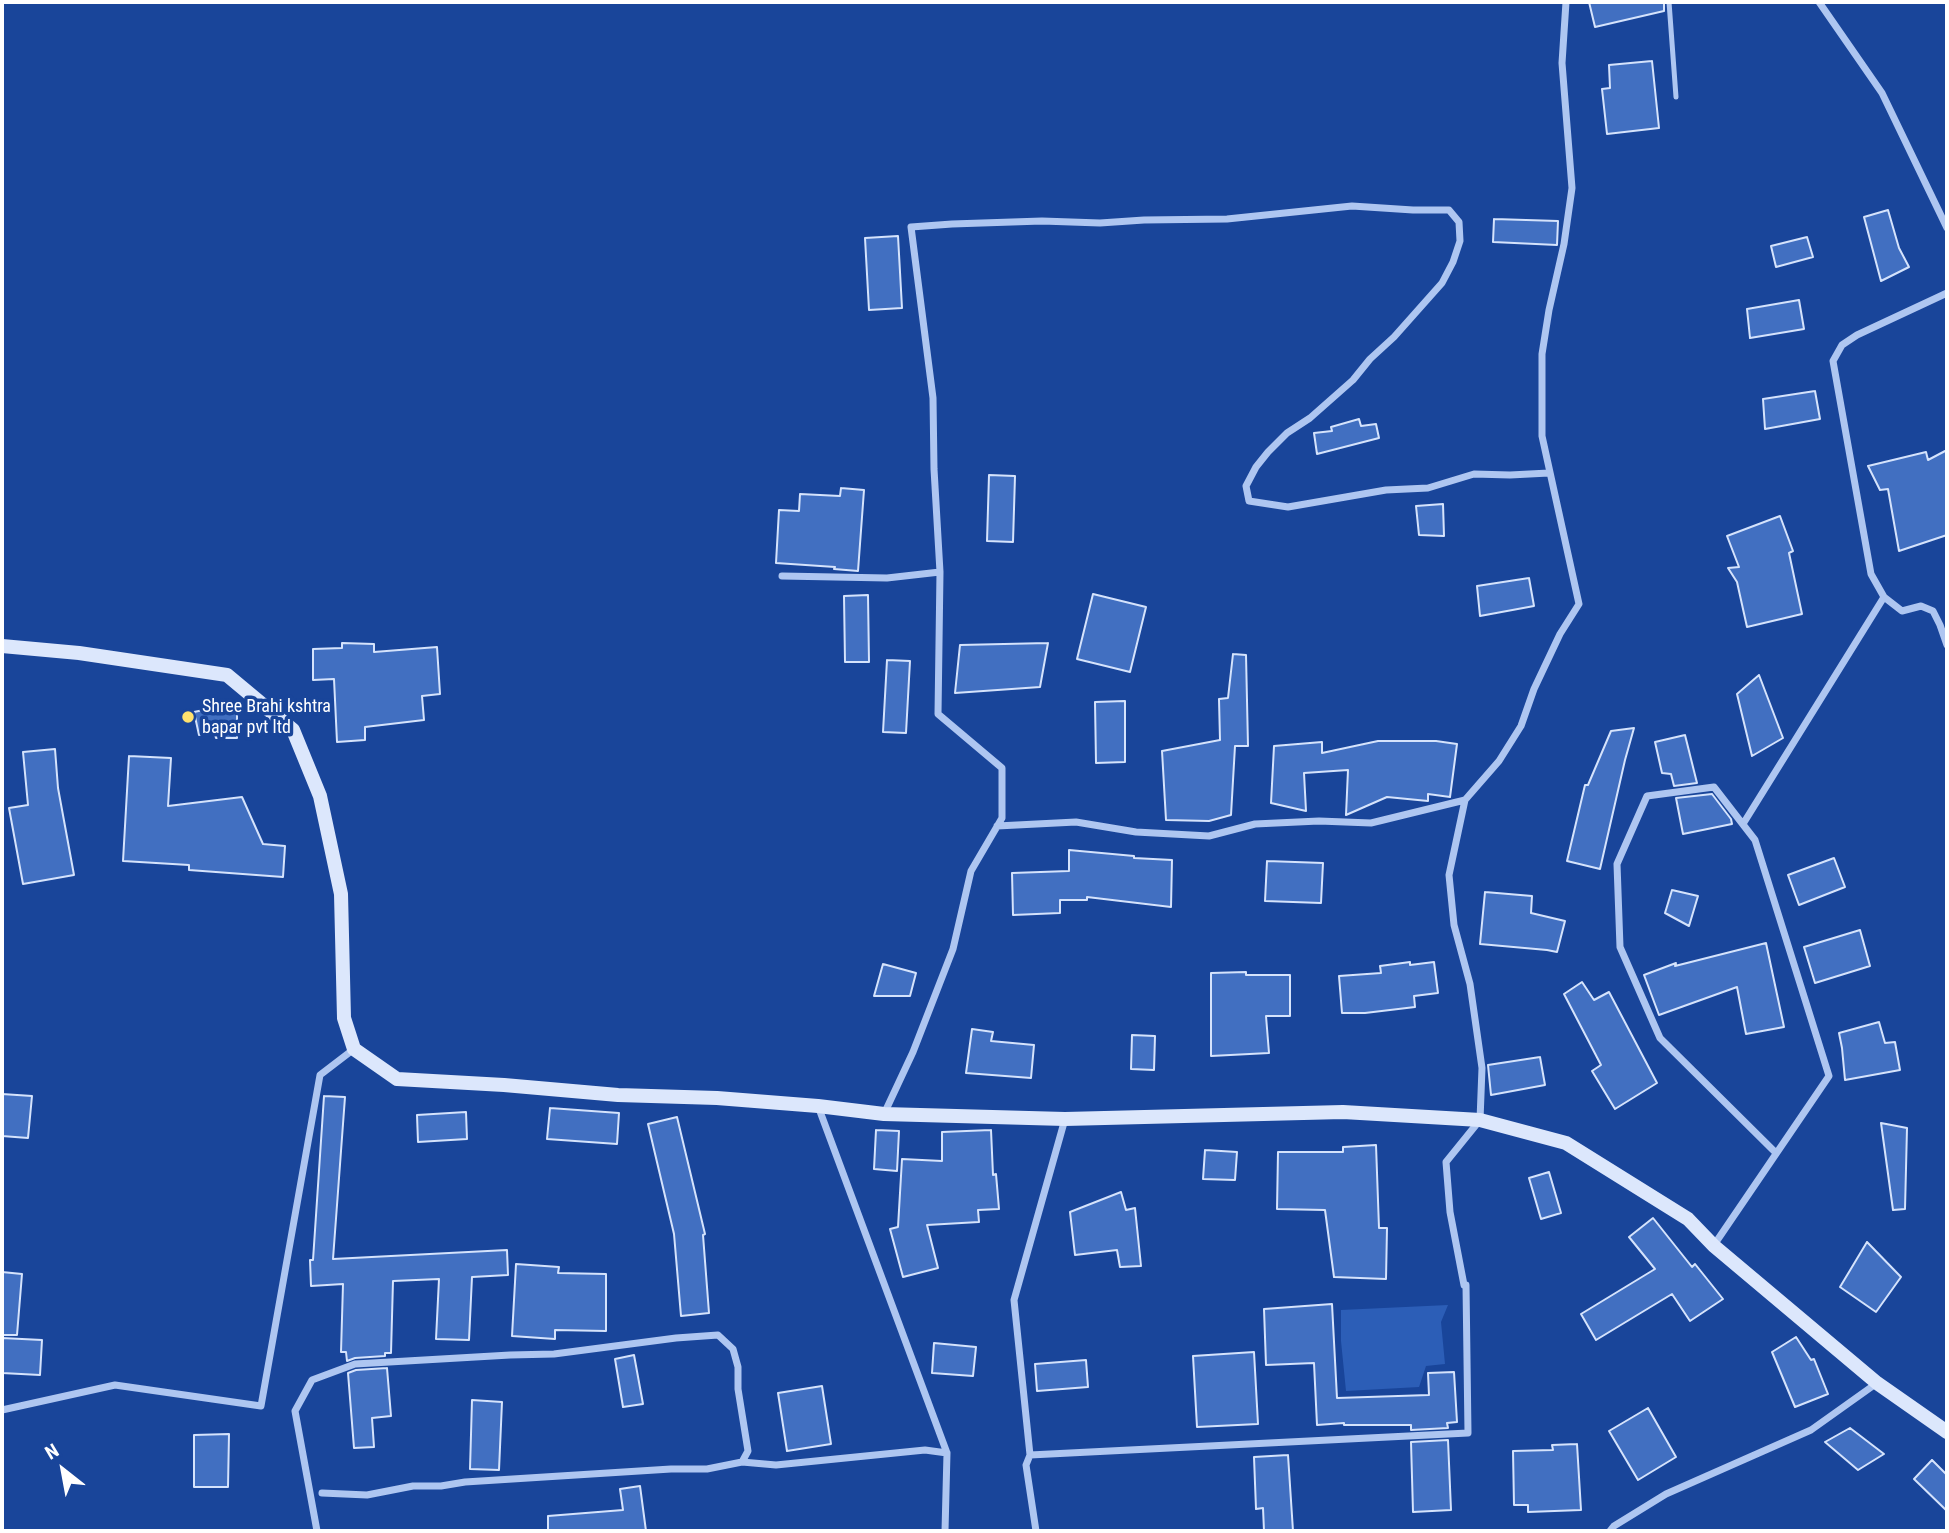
<!DOCTYPE html>
<html>
<head>
<meta charset="utf-8">
<style>
  body { margin:0 }
  #map { position:relative; width:1949px; height:1533px; overflow:hidden; background:#19459a; font-family:"Roboto Condensed",sans-serif }
  canvas { display:block }
  .frame { position:absolute; inset:0; border:4px solid #fff; pointer-events:none }
  .north { position:absolute; left:28px; top:1435px; width:70px; height:70px; -webkit-text-stroke:5px #19459a; paint-order:stroke; rotate:329deg; font-size:19px; font-weight:700; line-height:28px; text-align:center; color:#fff }
  .north::after { content:''; display:block; margin:auto; width:24px; height:32px; background:#fff; clip-path:polygon(50% 0,100% 100%,50% 72%,0 100%) }
</style>
</head>
<body>
<div id="map">
<canvas width="1949" height="1533"></canvas>
<div class="frame"></div>
<div class="north">N</div>
</div>
<script>
const ctx = document.querySelector('canvas').getContext('2d');
ctx.lineJoin = 'round';
function fillPath(path, color) {
  ctx.fillStyle = color;
  ctx.fill(path, 'evenodd');
}
function shape(rows) {
  const path = new Path2D();
  for (const r of rows) {
    path.moveTo(r[0], r[1]);
    for (let i = 2; i < r.length; i += 2) path.lineTo(r[i], r[i + 1]);
  }
  return path;
}
function stroke(path, color, width, dash) {
  ctx.strokeStyle = color;
  ctx.lineWidth = width;
  ctx.lineCap = dash ? 'butt' : 'round';
  ctx.setLineDash(dash || []);
  ctx.stroke(path);
}
function label(font, color, halo, rows, align = 'center') {
  ctx.font = font + ' "Roboto Condensed",sans-serif';
  ctx.lineWidth = 7;
  ctx.setLineDash([]);
  ctx.textBaseline = 'middle';
  ctx.strokeStyle = halo;
  ctx.fillStyle = color;
  for (const [text, x, y, turn = 0] of rows) {
    ctx.save();
    ctx.translate(x, y);
    ctx.rotate((+turn || 0) * Math.PI / 180);
    ctx.textAlign = isNaN(turn) ? turn : align;
    if (halo) ctx.strokeText(text, 0, 0);
    ctx.fillText(text, 0, 0);
    ctx.restore();
  }
}
fillPath(shape([
  [1448,1305,1441,1322,1445,1364,1426,1366,1419,1387,1346,1391,1341,1341,1341,1310]
]), '#2c5eb7');
const building = shape([
  [1589,2,1664,2,1664,11,1595,27,1589,2],
  [1652,61,1659,128,1607,134,1602,89,1610,88,1609,65,1652,61],
  [1888,210,1899,248,1909,267,1881,281,1864,217,1888,210],
  [1494,219,1558,221,1557,245,1493,242,1494,219],
  [898,236,902,308,869,310,865,238,898,236],
  [1807,237,1813,257,1776,267,1771,246,1807,237],
  [1799,300,1804,329,1750,338,1747,309,1799,300],
  [1815,391,1820,419,1765,429,1763,399,1815,391],
  [1359,419,1361,426,1376,424,1379,438,1317,454,1314,433,1332,431,1331,427,1359,419],
  [1947,450,1947,535,1899,551,1888,489,1880,490,1868,466,1926,452,1928,460,1947,450],
  [989,475,1015,476,1013,542,987,541,989,475],
  [841,488,864,490,858,571,834,569,835,567,776,563,779,510,799,511,800,494,840,496,841,488],
  [1443,504,1444,536,1419,535,1416,506,1443,504],
  [1780,516,1793,551,1789,553,1802,614,1747,627,1737,582,1728,568,1739,567,1727,536,1780,516],
  [1529,578,1534,606,1480,616,1477,586,1529,578],
  [1093,594,1146,607,1130,672,1077,659,1093,594],
  [868,595,869,662,845,662,844,596,868,595],
  [342,643,374,644,374,652,437,647,440,694,422,696,424,720,365,727,365,740,337,742,334,679,313,680,313,649,342,648,342,643],
  [1048,643,1040,687,955,693,960,645,1048,643],
  [1233,654,1246,655,1248,746,1235,746,1231,815,1209,821,1166,820,1162,751,1220,740,1219,699,1228,698,1233,654],
  [887,660,910,661,906,733,883,732,887,660],
  [1759,675,1783,738,1752,756,1737,694,1759,675],
  [1125,701,1125,762,1096,763,1095,702,1125,701],
  [213,708,237,708,237,738,216,738,214,731,199,735,194,712,213,708],
  [1634,728,1625,760,1600,869,1567,861,1585,785,1588,785,1611,731,1634,728],
  [1685,735,1697,783,1674,786,1671,774,1662,773,1655,742,1685,735],
  [1378,741,1436,741,1457,744,1450,797,1428,794,1428,801,1387,797,1346,815,1348,770,1304,773,1306,811,1271,803,1274,746,1322,742,1322,753,1378,741],
  [55,749,58,788,74,875,23,884,9,808,28,805,23,752,55,749],
  [129,756,171,758,168,806,242,797,263,844,285,846,283,877,189,870,189,865,123,861,129,756],
  [1712,794,1731,819,1732,824,1683,834,1676,798,1712,794],
  [1069,850,1134,856,1134,858,1172,860,1171,907,1087,897,1087,900,1060,900,1060,913,1013,915,1012,873,1069,871,1069,850],
  [1834,858,1845,887,1799,905,1788,875,1834,858],
  [1267,861,1323,863,1321,903,1265,901,1267,861],
  [1672,890,1698,896,1689,926,1665,913,1672,890],
  [1485,892,1532,896,1531,913,1565,921,1557,952,1547,950,1480,944,1485,892],
  [1860,930,1870,966,1815,983,1804,947,1860,930],
  [1766,943,1784,1027,1746,1034,1737,987,1659,1015,1644,975,1676,963,1675,966,1766,943],
  [1410,962,1410,965,1434,962,1438,993,1414,996,1415,1007,1365,1013,1342,1013,1339,976,1381,973,1380,966,1410,962],
  [883,964,916,973,910,996,874,996,883,964],
  [1246,972,1246,975,1290,975,1290,1016,1266,1016,1269,1053,1211,1056,1211,973,1246,972],
  [1582,982,1594,1000,1609,992,1657,1083,1615,1109,1592,1071,1601,1065,1564,994,1582,982],
  [1879,1022,1885,1043,1895,1042,1900,1070,1845,1080,1842,1048,1839,1033,1879,1022],
  [972,1029,993,1032,991,1041,1034,1045,1031,1078,966,1073,972,1029],
  [1132,1035,1155,1036,1154,1070,1131,1069,1132,1035],
  [1540,1057,1545,1085,1491,1095,1488,1065,1540,1057],
  [2,1094,32,1096,28,1138,2,1136,2,1094],
  [324,1096,345,1097,333,1259,507,1250,508,1275,472,1277,469,1340,436,1339,439,1279,393,1281,391,1353,385,1353,385,1356,355,1358,347,1361,346,1352,341,1352,343,1284,311,1286,310,1260,313,1260,324,1096],
  [550,1108,619,1113,617,1144,547,1139,550,1108],
  [466,1112,467,1139,418,1142,417,1115,466,1112],
  [677,1117,705,1234,703,1235,709,1313,681,1316,674,1234,648,1124,677,1117],
  [1881,1123,1907,1128,1905,1209,1893,1210,1881,1123],
  [876,1130,899,1131,897,1171,874,1169,876,1130],
  [991,1130,993,1175,996,1174,999,1209,978,1210,979,1222,927,1225,938,1268,903,1277,890,1229,898,1227,902,1159,942,1161,942,1132,991,1130],
  [1376,1145,1379,1228,1387,1228,1386,1279,1334,1277,1325,1210,1277,1209,1278,1152,1343,1152,1343,1147,1376,1145],
  [1205,1150,1237,1152,1235,1180,1203,1179,1205,1150],
  [1549,1172,1561,1213,1541,1219,1529,1178,1549,1172],
  [1121,1192,1126,1210,1135,1208,1141,1266,1120,1267,1117,1250,1075,1255,1070,1212,1121,1192],
  [1653,1218,1692,1267,1695,1264,1723,1299,1690,1321,1672,1294,1596,1340,1581,1314,1655,1269,1629,1237,1653,1218],
  [1867,1242,1901,1277,1876,1312,1840,1287,1867,1242],
  [516,1264,559,1267,558,1273,606,1274,606,1331,555,1330,555,1339,512,1336,516,1264],
  [2,1272,22,1274,17,1335,2,1335,2,1272],
  [1332,1304,1337,1398,1429,1395,1428,1373,1454,1372,1457,1422,1447,1423,1448,1428,1411,1430,1411,1425,1344,1425,1344,1423,1317,1425,1314,1363,1266,1365,1264,1309,1332,1304],
  [1796,1337,1811,1360,1814,1359,1828,1394,1795,1407,1772,1352,1796,1337],
  [2,1338,42,1340,40,1375,2,1373,2,1338],
  [934,1343,976,1347,973,1376,932,1373,934,1343],
  [1254,1352,1258,1424,1197,1427,1193,1356,1254,1352],
  [634,1355,643,1404,623,1407,615,1359,634,1355],
  [1086,1360,1088,1387,1037,1391,1035,1364,1086,1360],
  [387,1368,391,1416,372,1418,374,1447,354,1448,348,1373,356,1370,387,1368],
  [822,1386,831,1444,787,1451,778,1393,822,1386],
  [472,1400,502,1402,499,1470,470,1469,472,1400],
  [1648,1408,1676,1457,1638,1480,1609,1431,1648,1408],
  [1850,1428,1884,1454,1858,1470,1825,1442,1850,1428],
  [229,1434,228,1487,194,1487,194,1435,229,1434],
  [1448,1440,1451,1510,1413,1512,1411,1442,1448,1440],
  [1577,1444,1581,1510,1528,1512,1528,1505,1514,1505,1513,1451,1553,1450,1552,1445,1577,1444],
  [1288,1455,1293,1531,1264,1531,1263,1508,1256,1509,1254,1457,1288,1455],
  [1932,1460,1947,1475,1947,1511,1914,1479,1932,1460],
  [640,1486,646,1531,548,1531,548,1516,623,1510,620,1489,640,1486]
]);
fillPath(building, '#416fc1');
stroke(building, '#d5e3fc', 2);
stroke(shape([
  [1669,2,1676,97]
]), '#aec6f1', 5);
stroke(shape([
  [1819,2,1882,93,1947,228],
  [1947,293,1857,335,1842,345,1833,361,1871,574,1884,597,1902,611,1921,606,1933,611,1940,625,1947,645],
  [940,572,934,469,933,398,911,227,952,224,1042,221,1100,223,1144,220,1227,219,1352,206,1413,210,1449,210,1459,222,1460,241,1453,262,1442,283,1394,337,1370,359,1353,380,1310,418,1287,433,1268,452,1256,467,1246,486,1249,501,1288,507,1386,490,1428,488,1474,474,1510,475,1549,473],
  [782,576,887,578,940,572,938,714,1002,768,1002,818,971,871,953,949,913,1052,884,1114],
  [1743,824,1884,597],
  [997,826,1076,822,1136,832,1209,836,1255,824,1319,821,1371,823,1465,800],
  [818,1106,947,1453,945,1531],
  [1714,1245,1829,1076,1755,840,1714,787,1647,796,1617,864,1620,947,1660,1038,1776,1153],
  [2,1410,115,1385,261,1406,320,1075,354,1049],
  [1030,1455,1468,1433,1466,1285,1464,1285,1450,1212,1446,1162,1480,1120,1482,1068,1470,984,1454,925,1449,875,1465,800,1499,761,1521,726,1534,689,1560,634,1579,604,1542,436,1542,354,1549,310,1564,244,1572,188,1562,63,1566,2],
  [742,1462,776,1465,925,1450,947,1453],
  [317,1531,295,1411,312,1380,355,1364,510,1355,554,1354,676,1338,718,1335,733,1349,738,1367,738,1389,748,1451,742,1462,707,1469,671,1469,465,1482,441,1486,413,1486,367,1495,322,1493],
  [1036,1531,1026,1465,1030,1455,1014,1300,1065,1119],
  [1610,1531,1614,1526,1666,1494,1811,1430,1877,1383]
]), '#aec6f1', 7);
stroke(shape([
  [2,646,79,653,227,675,293,730,320,796,341,894,344,1018,354,1049,397,1079,504,1085,618,1095,717,1098,818,1106,884,1114,1065,1119,1343,1112,1480,1120,1566,1143,1688,1219,1714,1246,1877,1383,1947,1432]
]), '#dce7fc', 14);
for (const [x, y, r, color] of [
  [188,717,7,"#ffe26e"]
]) {
  const dot = new Path2D();
  dot.arc(x, y, r, 0, 2 * Math.PI);
  ctx.fillStyle = color;
  ctx.fill(dot);
  stroke(dot, '#19459a', 2.5);
}
label('18px', '#fff', '#19459a', [
  ["Shree Brahi kshtra",202,707],
  ["bapar pvt ltd",202,728]
], 'left');
</script>
</body>
</html>
